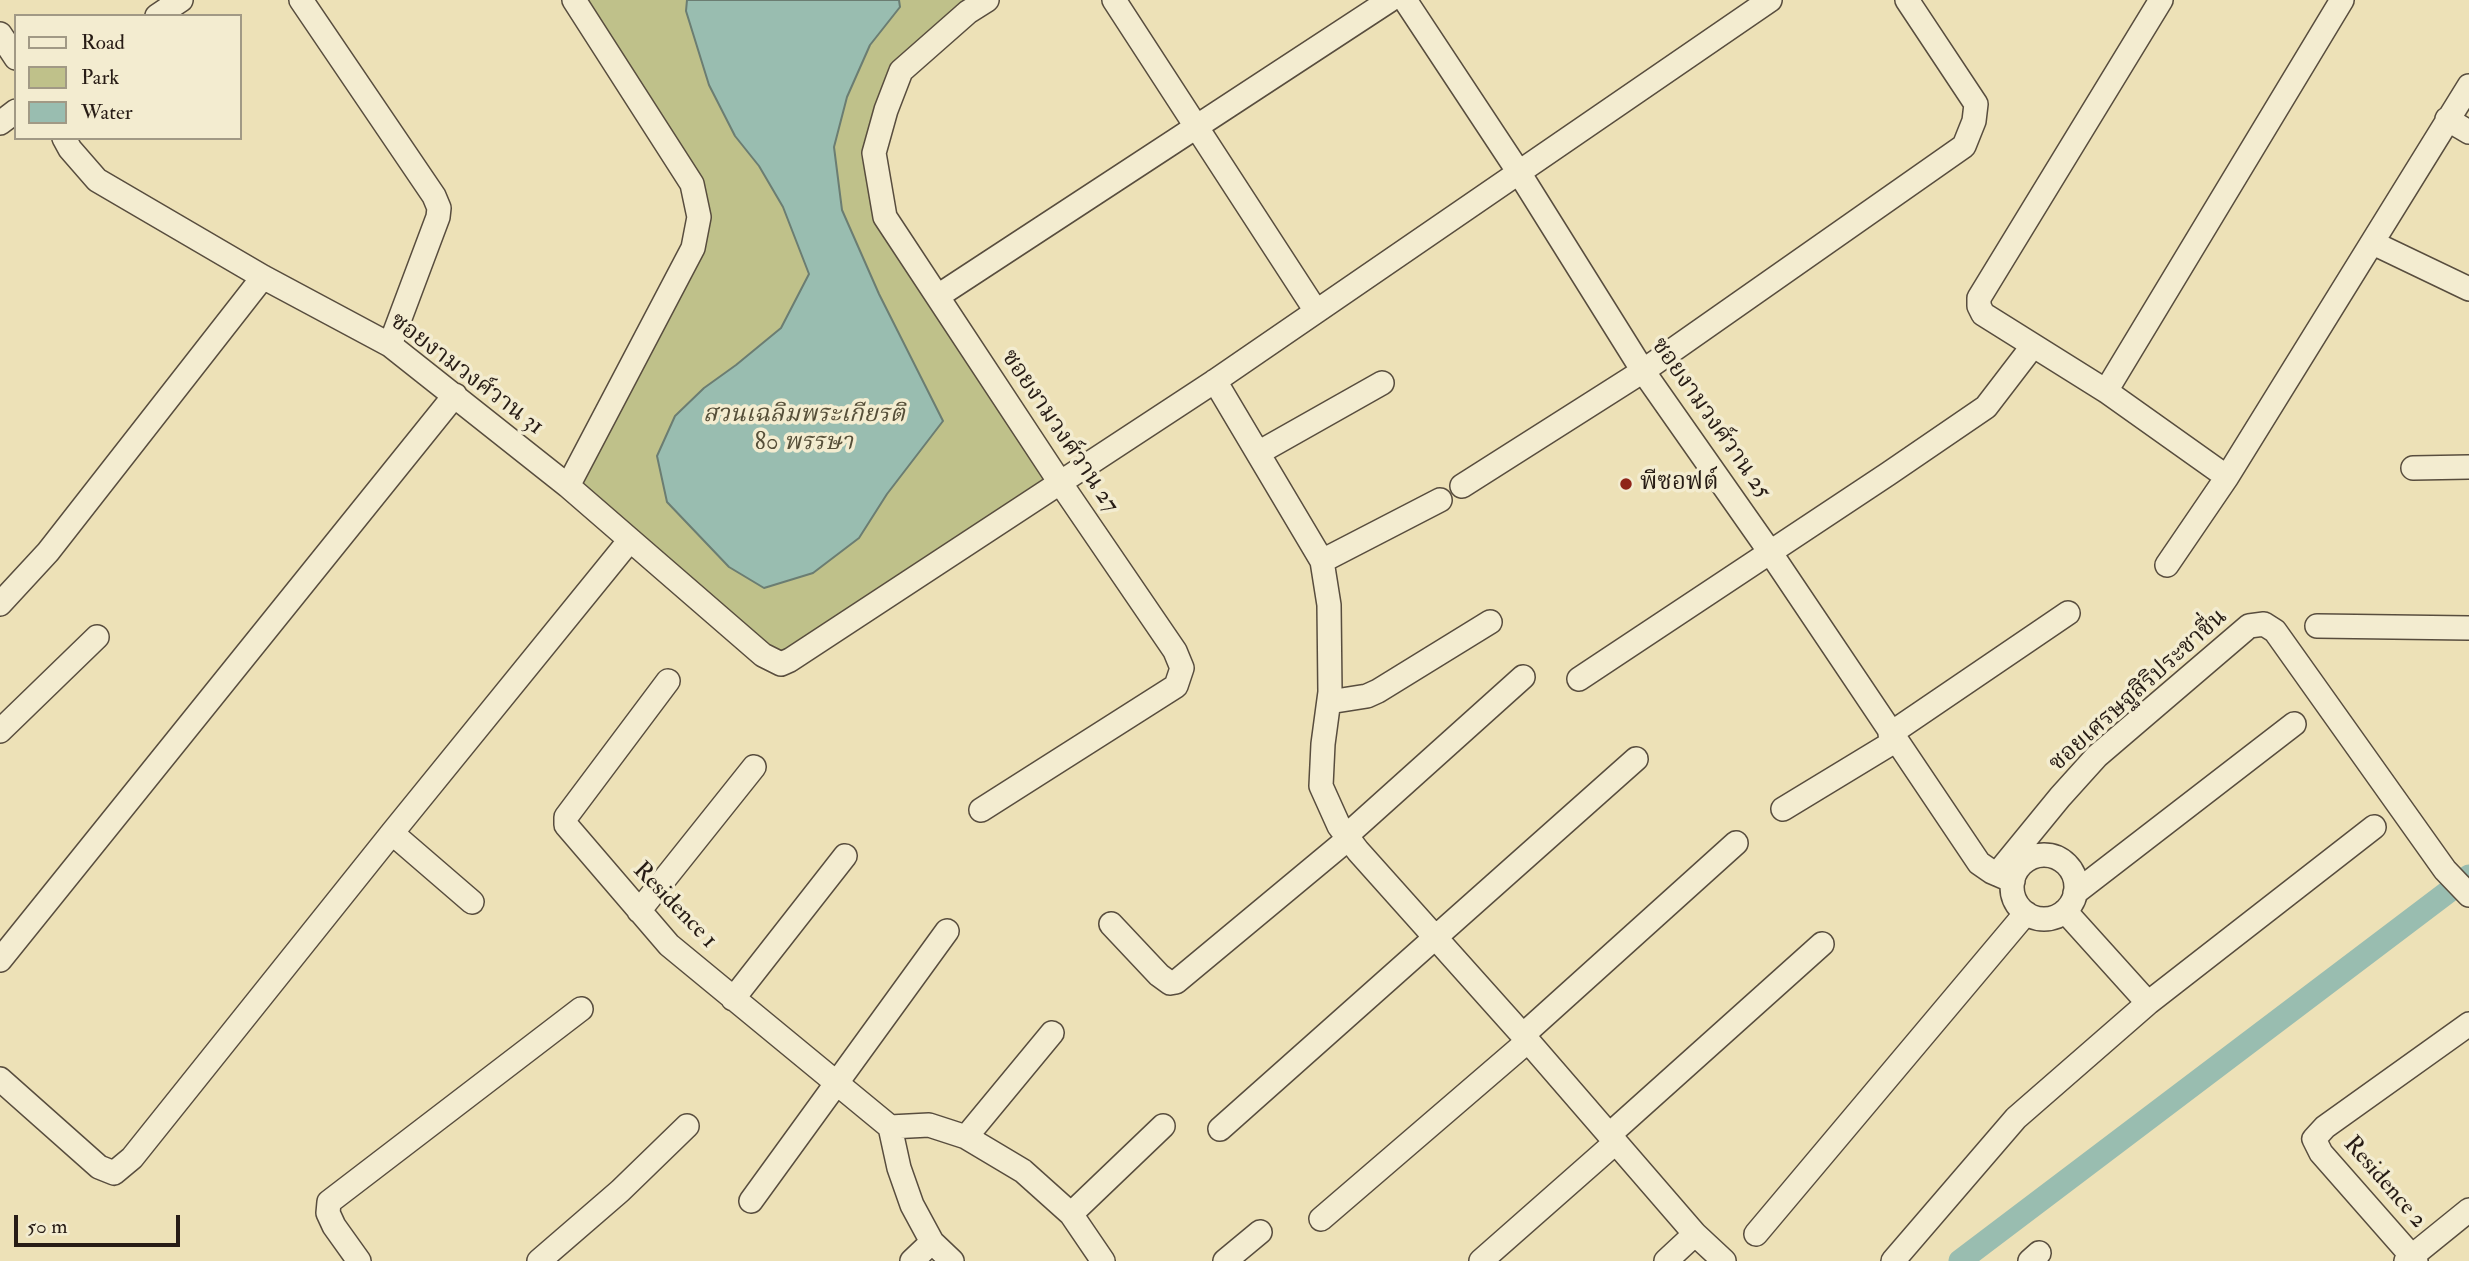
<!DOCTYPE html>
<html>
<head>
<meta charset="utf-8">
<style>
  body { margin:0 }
  #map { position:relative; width:2469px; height:1261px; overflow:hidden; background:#ede1b7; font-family:"IM FELL Double Pica",serif }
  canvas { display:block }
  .legend { position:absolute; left:14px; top:14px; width:228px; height:126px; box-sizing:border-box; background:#f3ecd0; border:2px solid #a19985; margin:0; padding:9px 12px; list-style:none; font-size:21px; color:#271c15 }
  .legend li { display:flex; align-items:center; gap:14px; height:35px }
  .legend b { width:35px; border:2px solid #a19985 }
  .scale { position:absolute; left:14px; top:1215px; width:166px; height:32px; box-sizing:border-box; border:4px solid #271c15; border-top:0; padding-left:9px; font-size:21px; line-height:24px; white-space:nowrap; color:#271c15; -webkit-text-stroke:5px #f3ecd0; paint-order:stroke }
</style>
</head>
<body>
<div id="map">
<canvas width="2469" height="1261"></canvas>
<ul class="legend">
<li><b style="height:9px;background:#f3ecd0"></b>Road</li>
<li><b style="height:19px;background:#bfc18a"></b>Park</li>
<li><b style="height:19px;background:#99bdb0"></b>Water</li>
</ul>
<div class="scale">50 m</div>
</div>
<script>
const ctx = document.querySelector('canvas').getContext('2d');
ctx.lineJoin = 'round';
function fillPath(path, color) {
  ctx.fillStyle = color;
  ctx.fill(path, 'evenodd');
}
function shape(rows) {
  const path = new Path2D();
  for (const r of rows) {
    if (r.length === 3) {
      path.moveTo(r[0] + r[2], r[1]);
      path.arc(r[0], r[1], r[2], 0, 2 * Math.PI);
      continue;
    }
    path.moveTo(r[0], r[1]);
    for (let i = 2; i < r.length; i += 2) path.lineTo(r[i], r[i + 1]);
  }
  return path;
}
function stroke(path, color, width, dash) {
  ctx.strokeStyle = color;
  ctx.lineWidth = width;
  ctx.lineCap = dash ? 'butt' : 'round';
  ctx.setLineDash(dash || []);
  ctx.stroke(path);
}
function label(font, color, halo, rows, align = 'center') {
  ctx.font = font + ' "IM FELL Double Pica","Noto Serif Thai",serif';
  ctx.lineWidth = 7;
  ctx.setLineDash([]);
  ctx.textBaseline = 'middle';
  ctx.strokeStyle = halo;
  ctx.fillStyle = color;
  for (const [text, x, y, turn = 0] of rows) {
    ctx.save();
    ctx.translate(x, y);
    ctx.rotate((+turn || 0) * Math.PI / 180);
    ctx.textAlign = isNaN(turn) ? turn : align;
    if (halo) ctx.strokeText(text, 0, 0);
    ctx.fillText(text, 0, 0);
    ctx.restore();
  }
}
fillPath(shape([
  [582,0,964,0,967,5,889,66,861,154,875,219,1048,477,779,660,577,484,706,219]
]), '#bfc18a');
const water = shape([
  [687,0,899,0,900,7,870,45,847,97,834,147,842,210,879,294,943,421,887,494,859,538,813,573,764,588,729,567,667,502,657,456,675,416,704,388,736,365,781,328,809,274,783,207,759,166,735,136,709,85,686,11,687,0]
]);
fillPath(water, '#99bdb0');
stroke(water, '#6b7d72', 2);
stroke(shape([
  [1960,1261,2469,876]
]), '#99bdb0', 23);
const minor = shape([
  [301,0,434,196,439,208,438,217,390,345],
  [1114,0,1316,311],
  [1405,0,1518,171,1643,371,1770,552,1979,863,1992,872,2013,881],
  [2161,0,1979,298,1979,306,1983,314,2106,391,2227,477],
  [157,16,181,0],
  [0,34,16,58],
  [2447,119,2469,132],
  [0,123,16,111],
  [64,138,70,149,97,180,263,277,390,345,568,486,763,655,781,664,790,660,1215,381,1770,0],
  [2373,243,2469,289],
  [938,296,1390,0],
  [1215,381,1322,561,1329,605,1330,692,1323,744,1321,786,1339,826,1358,851,1528,1041,1695,1234,1724,1261],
  [2106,391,2342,0],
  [1258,453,1382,383],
  [2413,468,2469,467],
  [568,486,693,248,699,217,692,184,574,0],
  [1462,486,1643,371,1964,146,1974,121,1976,104,1907,0],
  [1322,561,1440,500],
  [2167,565,2227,477,2469,86],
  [0,604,48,552,263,277],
  [2317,626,2469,628],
  [1579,679,1888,474,1986,407,2032,347],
  [668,681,566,817,566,825,669,945,890,1127,899,1168,912,1205,932,1242,952,1261],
  [1329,702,1367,696,1378,691,1490,622],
  [0,731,97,637],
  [1890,734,2068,613],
  [1783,809,1895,741],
  [981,810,1176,686,1182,668,1175,651,1059,481,885,217,874,153,886,110,901,71,968,12,987,0],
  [392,833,472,902],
  [1346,836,1523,677],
  [2044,887,32],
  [1997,874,2060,797,2097,756,2249,626,2264,624,2275,631,2445,870,2469,895],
  [2075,893,2294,724],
  [639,911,754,767],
  [2065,911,2148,1003,2374,827],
  [1111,924,1159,975,1170,983,1176,982,1348,839],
  [0,960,455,395],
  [733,999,845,856],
  [1523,1035,1736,843],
  [0,1079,99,1167,114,1173,132,1158,392,833,630,540],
  [890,1127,929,1125,966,1137,1023,1171,1071,1214,1103,1261],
  [1220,1129,1636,759],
  [1609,1135,1822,944],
  [966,1137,1052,1033],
  [751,1201,947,931],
  [1071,1214,1163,1126],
  [1321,1219,1528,1041],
  [1756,1234,2026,913],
  [359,1261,334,1226,328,1213,329,1202,581,1009],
  [539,1261,620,1191,687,1126],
  [912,1261,932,1242],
  [1225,1261,1260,1232],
  [1481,1261,1616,1142],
  [1666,1261,1695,1234],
  [1893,1261,2016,1118,2148,1003],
  [2030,1261,2039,1253],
  [2406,1261,2469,1210],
  [2416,1261,2321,1153,2314,1139,2325,1127,2469,1024]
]);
stroke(minor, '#584d3e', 26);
stroke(minor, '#f3ecd0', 23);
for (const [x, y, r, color] of [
  [1626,484,7,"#8f2418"]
]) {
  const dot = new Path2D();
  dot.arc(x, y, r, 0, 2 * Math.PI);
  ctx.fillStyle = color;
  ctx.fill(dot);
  stroke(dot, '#f3ecd0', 2.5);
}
label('24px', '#271c15', '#f3ecd0', [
  ["ซอยงามวงศ์วาน 31",466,375,37],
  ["ซอยงามวงศ์วาน 25",1710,419,55],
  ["ซอยงามวงศ์วาน 27",1059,432,56],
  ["ซอยเศรษฐสิริประชาชื่น",2139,691,-42],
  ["Residence 1",674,906,46],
  ["Residence 2",2384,1183,49]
]);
label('italic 24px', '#554e38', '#f3ecd0', [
  ["สวนเฉลิมพระเกียรติ",804,416],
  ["80 พรรษา",804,444]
]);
label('24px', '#271c15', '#f3ecd0', [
  ["พีซอฟต์",1640,484]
], 'left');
</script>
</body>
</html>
